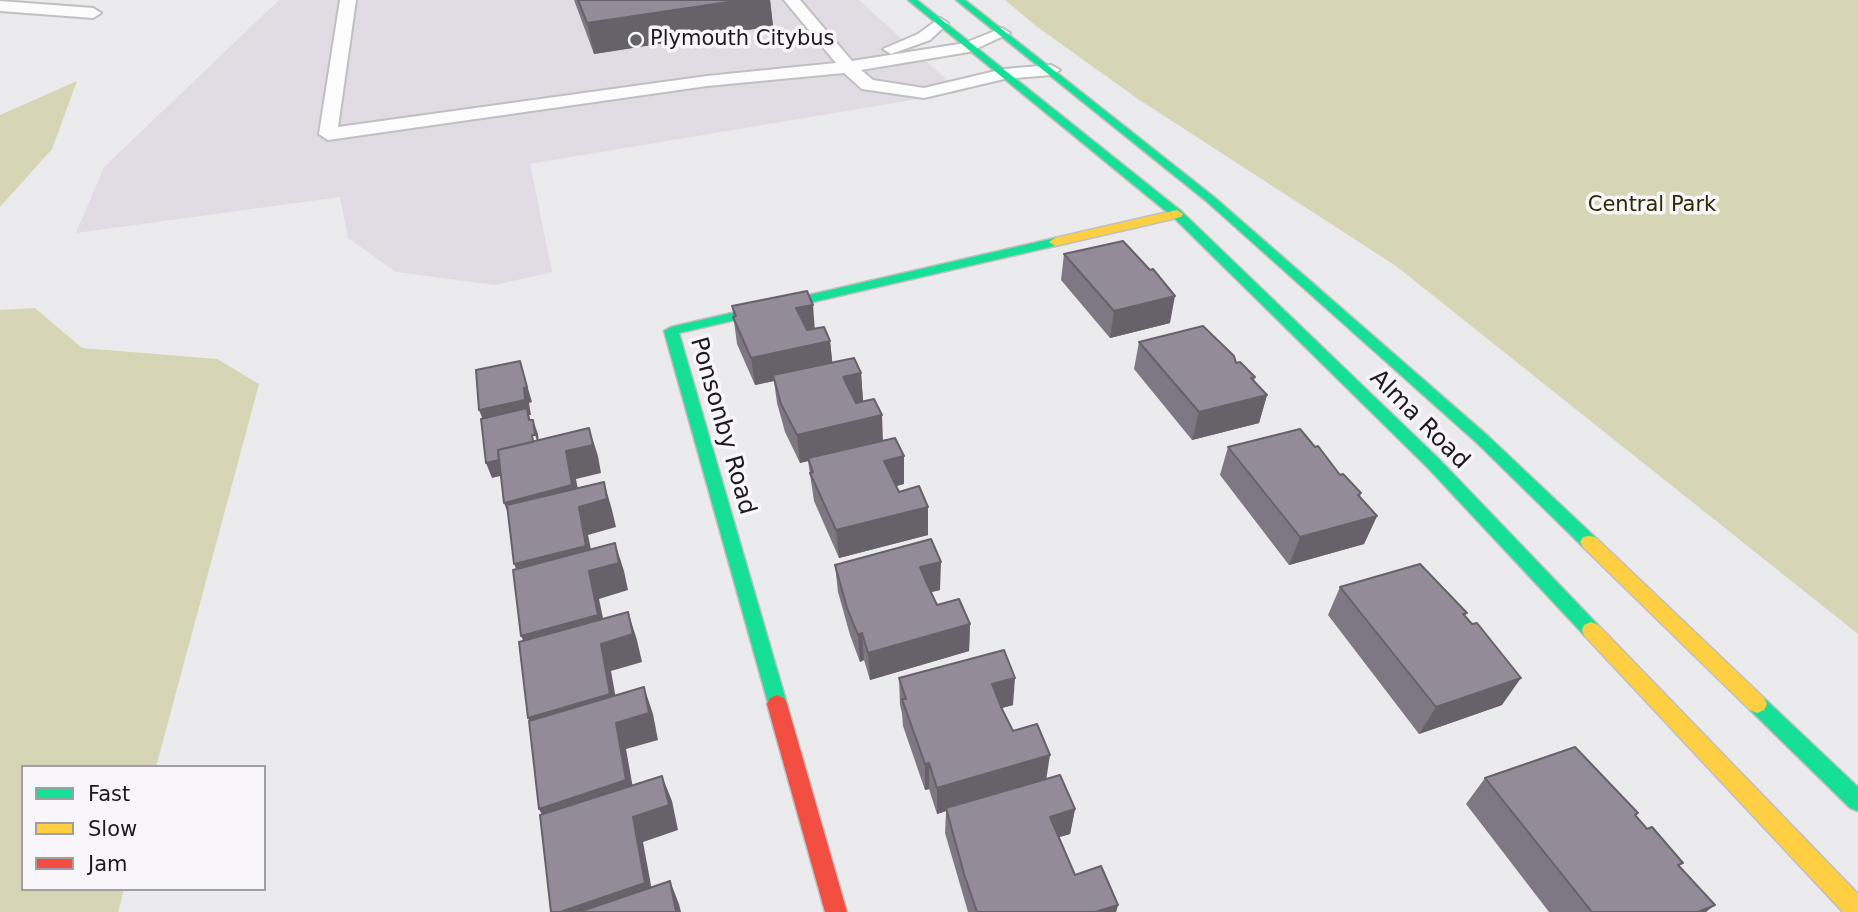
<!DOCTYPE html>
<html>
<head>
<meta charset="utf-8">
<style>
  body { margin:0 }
  #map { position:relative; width:1858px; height:912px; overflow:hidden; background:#ebeaec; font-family:"DejaVu Sans",sans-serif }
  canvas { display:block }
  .legend { position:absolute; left:21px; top:765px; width:245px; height:126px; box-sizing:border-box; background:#f9f6fb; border:2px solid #a19ea2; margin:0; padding:9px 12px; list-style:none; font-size:21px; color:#1c1b1d }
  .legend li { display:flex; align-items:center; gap:14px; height:35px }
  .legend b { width:35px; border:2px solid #a19ea2 }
</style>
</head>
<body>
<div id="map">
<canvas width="1858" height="912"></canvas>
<ul class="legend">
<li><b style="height:9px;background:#16e098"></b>Fast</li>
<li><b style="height:9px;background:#ffcf43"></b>Slow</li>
<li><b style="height:9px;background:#f24e42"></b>Jam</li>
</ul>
</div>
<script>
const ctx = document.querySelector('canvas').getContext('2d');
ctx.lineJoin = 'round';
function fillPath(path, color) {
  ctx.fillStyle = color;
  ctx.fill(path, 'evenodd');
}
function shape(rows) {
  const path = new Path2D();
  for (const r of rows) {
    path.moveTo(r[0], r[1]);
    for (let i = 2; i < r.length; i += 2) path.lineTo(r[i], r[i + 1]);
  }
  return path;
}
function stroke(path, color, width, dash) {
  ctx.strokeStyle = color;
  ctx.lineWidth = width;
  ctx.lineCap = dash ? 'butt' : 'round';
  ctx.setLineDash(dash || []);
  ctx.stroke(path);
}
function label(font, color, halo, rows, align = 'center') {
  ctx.font = font + ' "DejaVu Sans",sans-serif';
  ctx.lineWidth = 7;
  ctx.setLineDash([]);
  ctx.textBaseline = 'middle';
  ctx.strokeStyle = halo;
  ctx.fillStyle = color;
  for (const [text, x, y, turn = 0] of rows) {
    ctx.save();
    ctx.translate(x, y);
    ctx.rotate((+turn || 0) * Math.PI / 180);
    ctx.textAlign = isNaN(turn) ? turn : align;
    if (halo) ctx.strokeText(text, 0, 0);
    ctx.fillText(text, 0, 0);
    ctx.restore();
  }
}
fillPath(shape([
  [279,0,859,0,960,92,530,164,552,272,495,285,396,272,348,238,340,197,76,233,104,167]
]), '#e1dce4');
fillPath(shape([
  [1005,0,1858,0,1858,634,1396,266,1138,99,1036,26],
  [77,81,52,149,0,207,0,115],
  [35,308,82,348,217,359,259,384,156,767,23,767,23,889,124,889,118,912,0,912,0,310]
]), '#d6d6b6');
const lane = shape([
  [340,0,356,0,338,127,707,76,836,63,784,0,800,0,852,61,965,43,1002,28,1010,33,969,52,861,70,873,80,924,88,1004,69,1051,65,1060,70,1051,75,1004,79,924,98,862,89,844,73,707,86,328,140,319,134,340,0],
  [0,1,93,8,101,13,93,18,0,11,0,1],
  [940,18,948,23,930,40,891,54,883,49,918,34,940,18]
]);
const fast = shape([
  [908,0,917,0,1181,211,1439,459,1598,625,1600,630,1598,635,1591,638,1584,635,1427,467,1173,217,908,0],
  [956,0,965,0,1214,197,1488,436,1595,537,1598,542,1595,547,1583,547,1478,444,1206,201,956,0],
  [1055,238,1059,239,1059,245,679,333,787,704,784,710,777,713,770,710,664,331,671,327,1055,238],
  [1757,695,1764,698,1858,787,1858,811,1850,808,1750,710,1747,704,1750,698,1757,695]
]);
const slow = shape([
  [1177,210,1183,214,1181,217,1055,246,1049,242,1055,238,1177,210],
  [1589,536,1595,537,1764,698,1767,704,1764,710,1757,713,1750,710,1583,547,1580,542,1583,537,1589,536],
  [1591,622,1598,625,1858,894,1858,912,1843,912,1584,635,1582,630,1584,625,1591,622]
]);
const jam = shape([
  [777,695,784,698,787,704,847,912,825,912,767,704,770,698,777,695]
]);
stroke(lane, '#c0bfc1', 4);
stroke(fast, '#c0bfc1', 3);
stroke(slow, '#c0bfc1', 3);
stroke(jam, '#c0bfc1', 3);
fillPath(lane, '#fcfcfc');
fillPath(fast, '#16e098');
fillPath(slow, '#ffcf43');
fillPath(jam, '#f24e42');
fillPath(shape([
  [574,0,770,0,773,26,594,54],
  [1064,254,1170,323,1110,338,1061,280],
  [732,306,815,328,830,341,832,362,861,373,863,401,904,484,896,486,928,535,839,558,814,501,808,461,800,463,785,432,777,403,774,381,755,385,737,344],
  [1139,342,1236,363,1267,395,1259,423,1192,440,1134,369],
  [1228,447,1340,475,1361,493,1360,497,1377,516,1364,544,1289,565,1220,475],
  [835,565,940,590,931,592,937,605,970,624,969,651,870,680,864,660,860,662,850,635,838,592],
  [1340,587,1467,613,1465,616,1502,705,1419,734,1328,615],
  [899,678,1013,705,1002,708,1013,731,1047,779,1075,809,1070,834,1059,837,1075,875,1118,905,1116,912,968,912,945,833,946,811,937,814,929,789,925,790,903,726,902,713,900,705],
  [1485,778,1635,815,1647,829,1706,912,1549,912,1466,804]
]), '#7e7883');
fillPath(shape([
  [742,0,770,0,773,26,594,54,587,23],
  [1175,296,1170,323,1110,338,1114,311],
  [813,305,815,332,799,335,796,308],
  [830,341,833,368,773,375,774,381,755,385,751,358],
  [520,361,532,402,529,403,531,415,529,415,535,435,485,425,479,410],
  [861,373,863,401,846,405,843,377],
  [1255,377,1248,400,1267,395,1259,423,1192,440,1199,412,1251,378],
  [882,415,883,443,800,463,797,435],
  [533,420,538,434,540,450,535,435],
  [589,428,598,456,601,473,576,479,581,506,604,482,612,510,616,527,588,535,595,569,615,543,624,571,628,590,599,599,608,642,628,612,637,640,642,662,611,671,620,721,541,744,528,718,534,663,521,636,526,592,514,564,515,531,504,503],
  [532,435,537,450,540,466,492,478,486,463],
  [904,456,904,484,885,489,884,461],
  [928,507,928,535,839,558,836,530],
  [1377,516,1364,544,1289,565,1300,537],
  [941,562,940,590,920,595,920,567],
  [970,624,969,651,870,680,868,653],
  [862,633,864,660,860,662,858,635],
  [1015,678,1013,705,990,711,992,684],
  [1521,678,1502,705,1419,734,1436,707],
  [644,687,653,714,658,740,626,749,636,805,552,834,539,809,616,723],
  [1050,755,1046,781,946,808,946,811,937,814,937,788],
  [929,763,929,789,925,790,925,764],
  [662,776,672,801,678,830,643,842,655,907,641,912,560,912,633,817],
  [1075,809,1070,834,1046,841,1050,817],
  [670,881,679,904,681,912,676,912],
  [1118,905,1116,912,1095,912],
  [1715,905,1706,912,1698,912]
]), '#67616a');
const building = shape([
  [578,0,742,0,587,23,578,0],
  [1123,241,1150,270,1153,269,1175,296,1114,311,1064,254,1123,241],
  [807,291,813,305,796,308,807,330,824,327,830,341,751,358,733,317,736,316,732,306,807,291],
  [1203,326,1234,356,1236,363,1240,362,1255,377,1251,378,1267,395,1199,412,1139,342,1203,326],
  [854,358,861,373,843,377,856,403,874,399,882,415,797,435,781,404,773,375,854,358],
  [520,361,527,387,524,388,525,400,479,410,476,370,520,361],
  [527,408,529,420,533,420,535,435,532,435,533,442,498,450,499,460,486,463,481,419,527,408],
  [589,428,593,445,566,451,572,485,504,503,498,450,589,428],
  [1300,429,1315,447,1318,446,1340,475,1343,474,1361,493,1358,495,1377,516,1300,537,1228,447,1300,429],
  [895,438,904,456,884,461,899,492,919,486,928,507,836,530,810,473,813,472,808,458,895,438],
  [604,482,607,499,579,507,586,546,514,564,507,505,604,482],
  [931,539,941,562,920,567,928,586,937,605,959,599,970,624,868,653,862,633,858,635,847,608,835,565,931,539],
  [615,543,619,563,589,571,598,615,521,636,513,570,615,543],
  [1420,564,1467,613,1463,614,1472,624,1477,623,1521,678,1436,707,1340,587,1420,564],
  [628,612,633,634,601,644,610,694,528,718,519,642,628,612],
  [1004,650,1015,678,992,684,1001,707,1013,731,1037,724,1050,755,937,788,929,763,925,764,902,699,906,699,899,678,1004,650],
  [644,687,649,713,616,723,626,780,539,809,529,721,644,687],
  [1575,747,1638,813,1635,815,1647,829,1652,827,1683,863,1678,865,1715,905,1698,912,1592,912,1485,778,1575,747],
  [1060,775,1075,809,1050,817,1075,875,1101,866,1118,905,1095,912,977,912,964,874,946,808,1060,775],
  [662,776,669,805,633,817,645,883,560,912,551,912,540,815,662,776],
  [670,881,676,912,579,912,670,881]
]);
fillPath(building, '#938b98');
stroke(building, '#67616a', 2);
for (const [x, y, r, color] of [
  [636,40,7,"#646365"]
]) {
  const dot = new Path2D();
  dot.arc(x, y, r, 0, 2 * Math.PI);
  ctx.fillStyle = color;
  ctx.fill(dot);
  stroke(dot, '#f9f6fb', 2.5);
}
label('21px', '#1c1b1d', '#f9f6fb', [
  ["Plymouth Citybus",650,40]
], 'left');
label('21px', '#2b2b02', '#f9f6fb', [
  ["Central Park",1652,206]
]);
label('24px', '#1c1b1d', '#f9f6fb', [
  ["Alma Road",1419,420,45],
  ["Ponsonby Road",722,426,74]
]);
</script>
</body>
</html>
